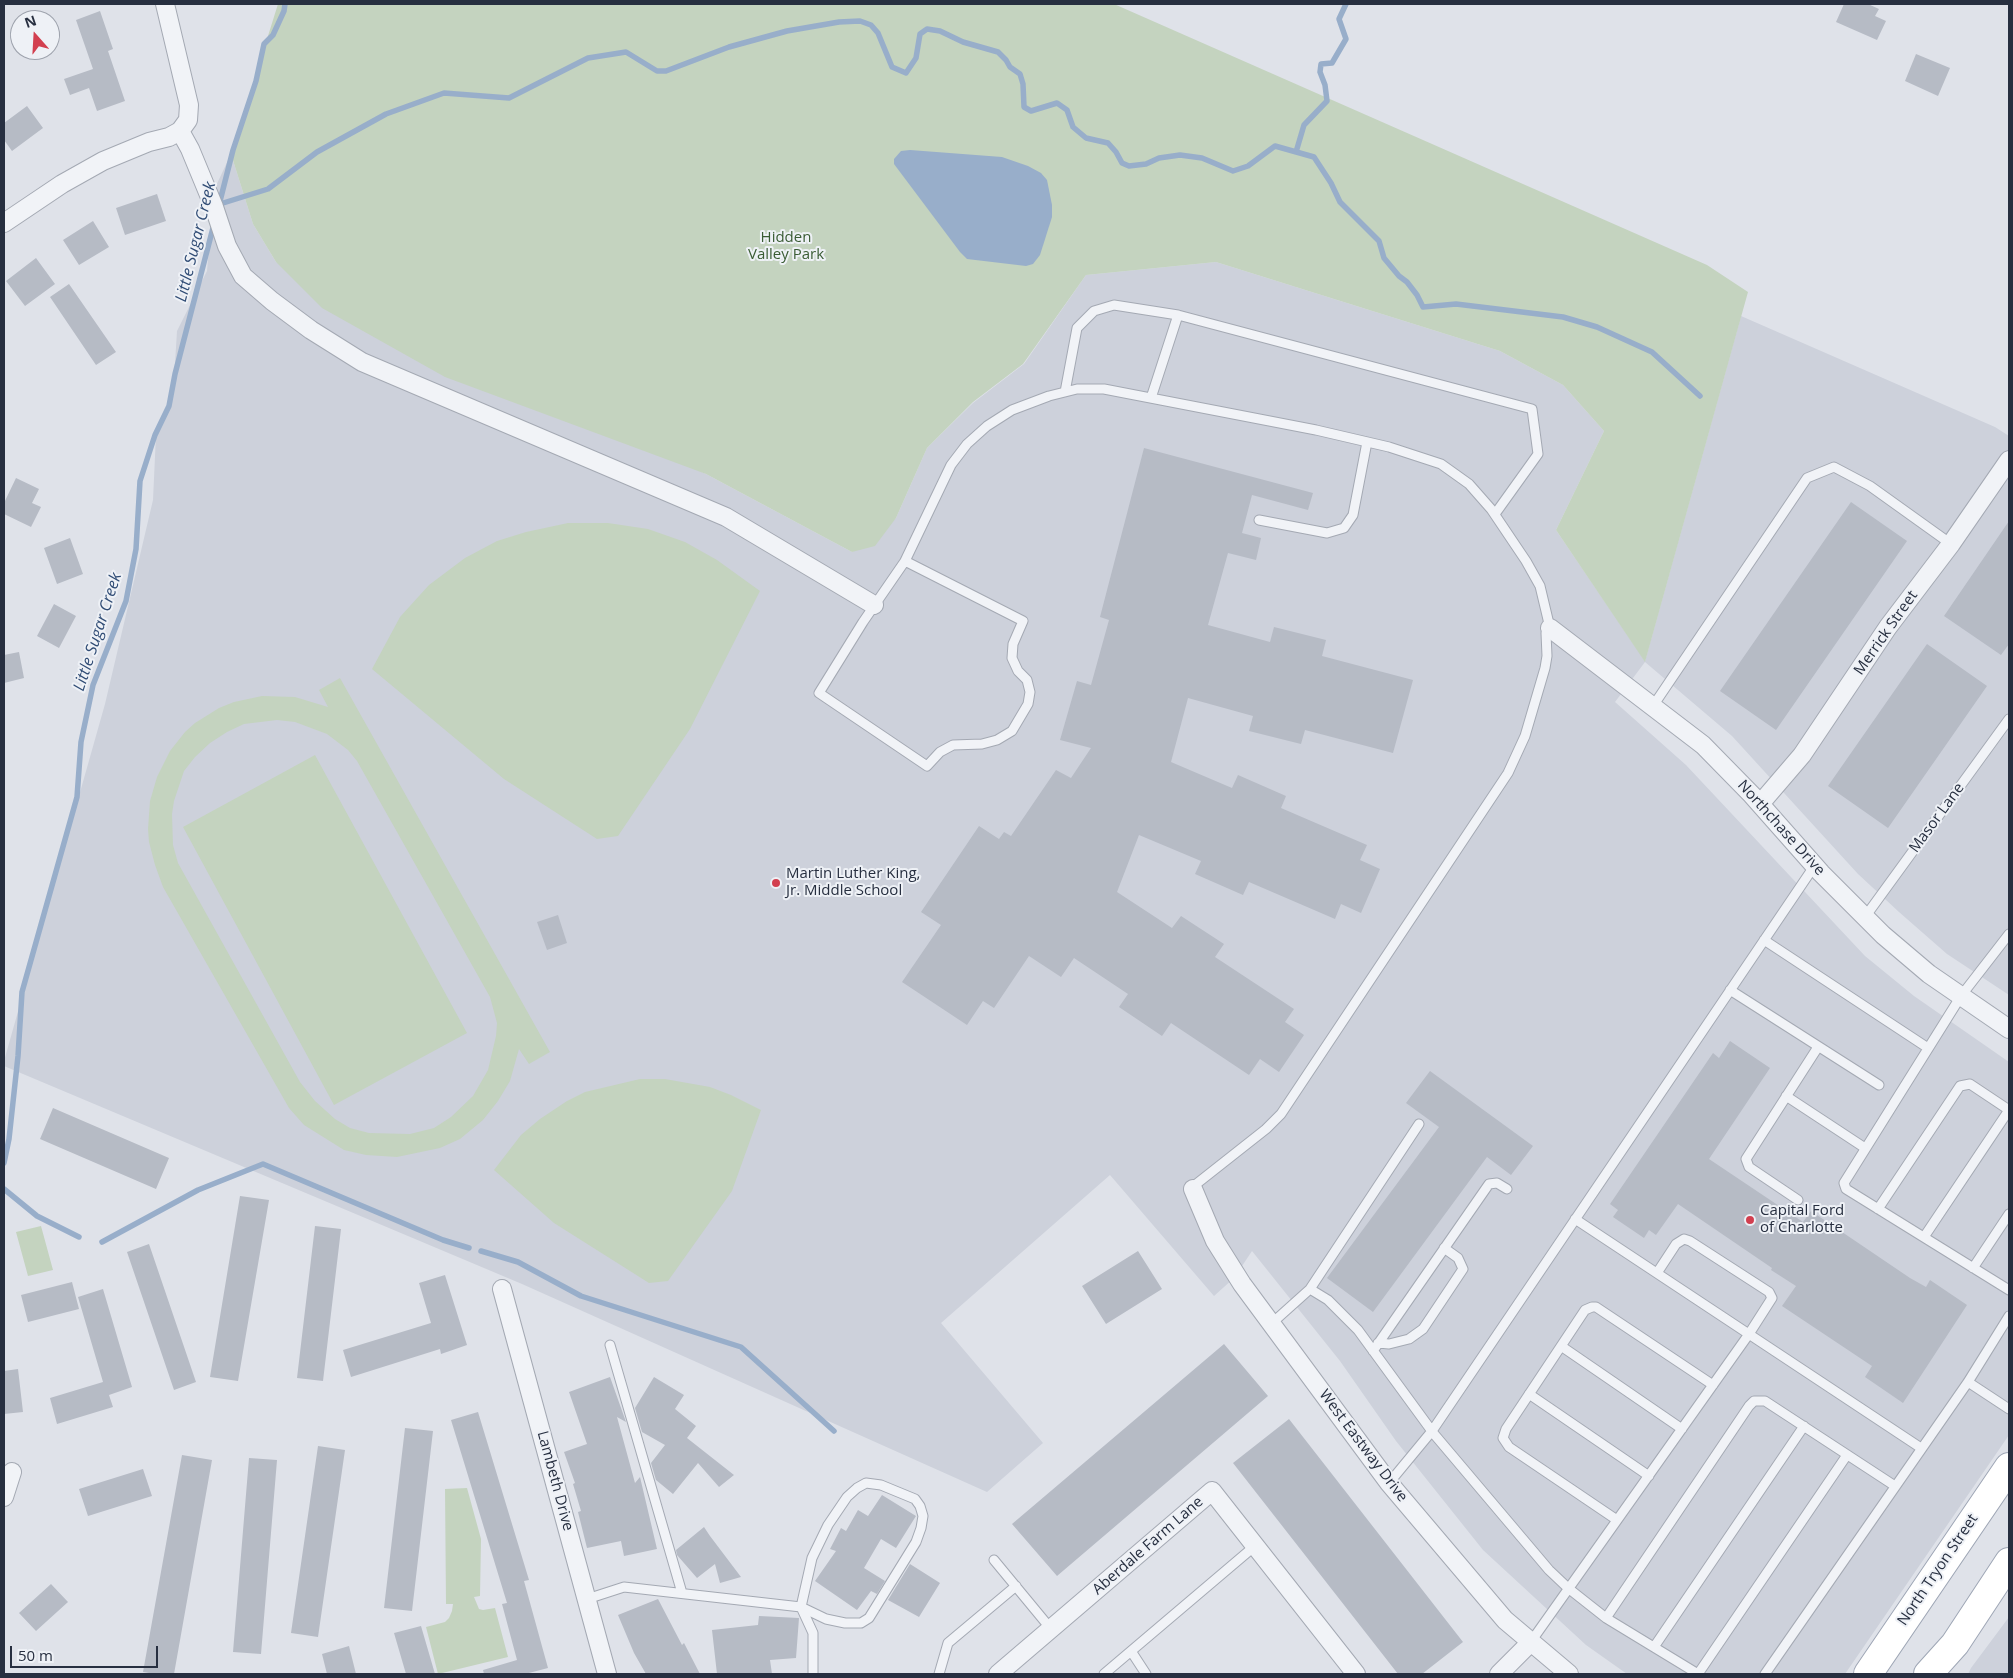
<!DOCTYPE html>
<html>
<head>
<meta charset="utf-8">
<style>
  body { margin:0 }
  #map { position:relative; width:2013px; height:1678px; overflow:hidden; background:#dfe2e9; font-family:"Open Sans",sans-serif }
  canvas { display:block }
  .frame { position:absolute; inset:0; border:5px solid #272f40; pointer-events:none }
  .north { position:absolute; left:10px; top:10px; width:50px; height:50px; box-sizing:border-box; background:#eef1f6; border:1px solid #9ea3ad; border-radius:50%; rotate:341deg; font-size:14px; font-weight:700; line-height:20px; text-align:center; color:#272f40 }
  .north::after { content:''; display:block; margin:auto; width:18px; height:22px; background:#d23f4f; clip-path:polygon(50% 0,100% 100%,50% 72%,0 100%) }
  .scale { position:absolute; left:10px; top:1646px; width:148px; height:22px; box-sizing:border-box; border:2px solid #272f40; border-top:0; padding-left:6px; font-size:15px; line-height:18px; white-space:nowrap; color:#272f40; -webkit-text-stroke:4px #eef1f6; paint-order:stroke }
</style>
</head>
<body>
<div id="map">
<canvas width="2013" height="1678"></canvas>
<div class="frame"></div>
<div class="north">N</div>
<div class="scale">50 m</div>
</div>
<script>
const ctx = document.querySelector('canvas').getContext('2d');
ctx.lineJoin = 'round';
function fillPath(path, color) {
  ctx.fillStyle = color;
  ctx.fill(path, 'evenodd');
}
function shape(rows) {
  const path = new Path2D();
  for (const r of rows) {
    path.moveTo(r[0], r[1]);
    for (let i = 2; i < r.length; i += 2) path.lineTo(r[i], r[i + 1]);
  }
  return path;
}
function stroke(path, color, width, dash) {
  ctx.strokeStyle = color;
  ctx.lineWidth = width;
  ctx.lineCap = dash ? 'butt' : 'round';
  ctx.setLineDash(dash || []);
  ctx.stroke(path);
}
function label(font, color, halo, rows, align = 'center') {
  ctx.font = font + ' "Open Sans",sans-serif';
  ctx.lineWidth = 4;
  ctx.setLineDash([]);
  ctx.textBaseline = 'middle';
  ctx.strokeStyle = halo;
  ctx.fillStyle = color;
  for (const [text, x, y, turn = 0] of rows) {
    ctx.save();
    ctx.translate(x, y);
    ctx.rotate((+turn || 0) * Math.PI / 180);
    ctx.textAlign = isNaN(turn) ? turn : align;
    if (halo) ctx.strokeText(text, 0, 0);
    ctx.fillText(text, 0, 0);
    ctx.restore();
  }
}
fillPath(shape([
  [231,154,253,224,276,262,706,474,852,552,896,518,927,448,973,403,1024,364,1086,275,1216,262,1500,351,1563,385,1604,431,1556,530,1645,661,1741,316,1995,427,2009,436,2009,995,1947,954,1899,912,1858,874,1732,736,1645,662,1615,702,1686,765,1865,956,1914,996,2009,1062,2009,1435,1845,1674,1627,1674,1586,1645,1483,1550,1396,1441,1340,1361,1252,1251,1234,1278,1214,1296,1110,1175,941,1323,1043,1443,987,1492,522,1284,4,1066,4,1061,105,704,153,500,156,435,173,396,177,331,207,271,214,190],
  [2009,1617,2009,1674,1968,1674,1971,1668]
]), '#cdd1db');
fillPath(shape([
  [278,4,1114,4,1707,265,1748,292,1645,662,1556,530,1604,431,1563,385,1500,351,1216,262,1086,275,1023,364,973,402,927,448,896,518,875,546,852,552,706,474,445,377,322,308,276,262,253,224,231,154],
  [568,523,608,523,648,529,685,542,717,560,760,591,690,729,618,836,597,839,504,779,372,669,400,617,429,585,465,558,497,541,526,532],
  [340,678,550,1052,529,1064,519,1049,510,1081,498,1101,483,1120,460,1139,440,1148,397,1157,366,1155,344,1150,304,1125,289,1108,163,887,155,865,149,842,148,829,150,801,157,777,170,751,185,732,195,723,219,708,234,702,262,696,295,697,328,707,319,690],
  [277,720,295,722,327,734,348,750,357,761,490,997,497,1023,496,1036,488,1070,473,1096,451,1117,434,1128,410,1134,369,1133,350,1128,335,1119,315,1101,300,1082,178,863,173,845,172,814,174,801,184,771,195,757,210,743,227,732,244,724],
  [315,755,467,1033,334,1105,183,827],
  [640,1079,665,1079,710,1087,731,1095,761,1110,732,1191,668,1281,649,1283,554,1223,494,1170,521,1135,540,1119,567,1101,585,1092],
  [41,1226,53,1270,28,1276,16,1232],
  [467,1488,481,1539,480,1596,474,1597,479,1609,483,1610,495,1608,508,1657,438,1674,426,1627,445,1622,449,1618,452,1611,453,1604,446,1604,445,1489]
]), '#c4d3bf');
fillPath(shape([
  [910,150,1002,157,1028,166,1041,173,1047,180,1052,205,1052,217,1040,255,1033,264,1026,266,967,259,960,252,894,164,894,159,901,151]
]), '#98aeca');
stroke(shape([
  [1296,152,1304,125,1327,101,1325,85,1320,72,1321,64,1332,63,1346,39,1339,19,1346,4],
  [220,204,268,189,317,152,386,114,444,93,509,98,588,58,626,52,657,71,666,71,729,47,787,31,839,22,860,21,871,25,878,33,892,67,906,73,916,58,920,34,927,29,940,31,963,42,998,52,1006,60,1010,67,1020,74,1023,84,1024,107,1031,111,1057,103,1067,110,1073,127,1086,138,1108,143,1116,152,1122,163,1129,166,1146,164,1159,158,1180,155,1202,158,1233,171,1248,166,1275,146,1314,157,1331,183,1340,202,1379,241,1384,258,1399,276,1407,282,1417,295,1423,307,1456,304,1563,317,1597,327,1652,352,1700,396],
  [219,205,233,150,256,81,264,44,273,35,284,11,285,4],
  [4,1163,9,1139,18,1056,22,992,77,797,81,742,93,685,126,601,136,549,140,481,155,435,169,406,175,374,214,224],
  [4,1189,37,1216,79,1237],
  [102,1242,198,1190,263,1164,443,1240,469,1248],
  [481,1251,518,1262,581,1296,741,1347,834,1431]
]), '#98aeca', 5.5);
fillPath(shape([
  [1844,4,1868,4,1879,9,1875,16,1886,21,1877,40,1836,22],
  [100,11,113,49,108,51,125,101,97,111,89,88,70,95,64,79,93,69,76,20],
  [1916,54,1950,68,1938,96,1905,81],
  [27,106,43,128,12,151,4,140,4,123],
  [157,194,166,221,125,235,116,208],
  [93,221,109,247,79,265,63,240],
  [36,258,55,284,25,306,6,281],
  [69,284,116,352,96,365,50,297],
  [1144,448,1313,493,1308,510,1252,495,1242,533,1261,538,1256,560,1228,553,1208,625,1270,642,1274,627,1326,640,1322,656,1413,680,1393,753,1305,730,1301,744,1249,731,1253,716,1188,698,1171,762,1232,788,1238,775,1286,796,1281,808,1367,845,1360,860,1380,869,1361,913,1341,904,1335,919,1249,882,1243,895,1195,874,1201,861,1139,835,1117,892,1172,928,1181,916,1224,944,1215,957,1294,1009,1285,1022,1304,1035,1279,1072,1260,1059,1249,1075,1171,1023,1162,1036,1119,1007,1128,994,1074,958,1061,977,1029,956,994,1008,983,1001,967,1025,902,982,941,925,921,912,979,826,999,839,1004,832,1011,836,1056,770,1071,778,1091,748,1060,740,1077,681,1091,685,1109,620,1100,617],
  [16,478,39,489,32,503,41,507,31,527,4,514,4,503],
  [1851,502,1907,541,1776,730,1720,691],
  [2009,521,2009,644,2001,655,1944,616],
  [70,538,83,574,57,584,44,548],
  [54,604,76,616,59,648,37,636],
  [1927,644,1987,686,1888,828,1828,786],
  [19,652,24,678,4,683,4,655],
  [558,915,567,943,547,950,537,922],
  [1730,1041,1770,1068,1709,1159,1803,1222,1811,1211,1910,1278,1926,1287,1930,1280,1967,1305,1903,1403,1865,1377,1872,1366,1782,1306,1796,1286,1771,1270,1772,1268,1678,1204,1656,1235,1649,1230,1644,1238,1613,1217,1618,1210,1610,1204,1713,1053,1719,1058],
  [1430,1071,1533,1146,1511,1175,1487,1157,1373,1312,1327,1278,1439,1127,1406,1103],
  [53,1108,169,1158,156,1189,40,1139],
  [240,1196,269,1200,238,1381,210,1377],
  [315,1226,341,1229,323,1381,297,1378],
  [149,1244,196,1382,174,1390,127,1252],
  [1138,1251,1162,1289,1106,1324,1082,1286],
  [445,1275,467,1345,441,1354,440,1349,351,1377,343,1350,431,1323,419,1283],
  [72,1282,79,1309,28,1322,21,1295],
  [103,1289,132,1387,109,1395,113,1407,57,1424,50,1398,103,1382,78,1297],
  [1224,1344,1268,1396,1057,1576,1012,1524],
  [18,1369,23,1412,4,1414,4,1371],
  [610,1377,626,1422,617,1417,635,1483,640,1477,657,1549,624,1556,621,1541,587,1548,578,1512,581,1511,573,1484,575,1483,564,1452,587,1444,569,1392],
  [654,1377,684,1395,675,1409,696,1426,687,1438,734,1475,719,1487,698,1463,673,1494,656,1480,651,1463,665,1445,642,1432,635,1408],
  [478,1412,529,1580,524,1581,548,1668,525,1674,484,1674,483,1670,517,1660,502,1604,507,1603,451,1420],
  [1289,1419,1463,1642,1422,1674,1398,1674,1233,1463],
  [405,1428,433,1431,412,1611,384,1608],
  [318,1446,345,1450,318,1637,291,1633],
  [182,1455,212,1460,174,1674,155,1674,143,1672],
  [249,1458,277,1460,261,1654,233,1652],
  [143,1469,152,1496,88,1516,79,1489],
  [882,1495,916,1516,896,1548,881,1539,864,1568,885,1581,877,1594,871,1591,857,1610,815,1581,836,1551,830,1549,841,1528,846,1531,858,1510,868,1516],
  [704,1527,710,1536,741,1577,720,1583,715,1564,697,1578,677,1555,676,1550],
  [910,1564,940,1583,919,1617,888,1600],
  [51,1584,68,1602,36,1631,19,1613],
  [658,1599,682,1645,684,1643,700,1674,646,1674,634,1653,618,1615],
  [759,1616,799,1618,796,1658,770,1660,772,1674,717,1674,712,1630,758,1625],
  [421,1626,435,1674,406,1674,394,1633],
  [349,1646,356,1674,327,1674,322,1654]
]), '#b6bbc5');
const lane = shape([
  [1178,315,1532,409,1538,454,1495,514],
  [1065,392,1077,328,1094,311,1114,305,1178,315,1151,398],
  [1259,520,1327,533,1344,528,1353,515,1367,442],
  [905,561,951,465,967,444,987,426,1012,410,1049,396,1077,389,1104,389,1316,430,1389,447,1441,464,1469,484,1491,509,1526,561,1540,586,1550,628,1546,633,1547,656,1545,668,1525,736,1508,773,1281,1114,1266,1129,1195,1185,1193,1189],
  [905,561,1023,621,1013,644,1012,658,1018,671,1027,680,1030,692,1028,704,1012,731,997,740,982,744,953,745,940,752,927,766,819,693,863,622,905,561],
  [1653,706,1807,478,1834,467,1870,486,1951,544],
  [1865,917,2009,719],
  [2009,934,1961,996,1844,1183,1846,1189,2009,1290],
  [1764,940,1928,1048],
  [1730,990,1879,1085],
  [1786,1096,1865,1148],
  [1798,1200,1749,1167,1746,1159,1818,1047],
  [1878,1209,1960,1086,1970,1084,2009,1110],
  [1575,1219,1921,1448],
  [1924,1237,2009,1110],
  [1973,1268,2009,1214],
  [1310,1289,1328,1300,1358,1330,1434,1434,1549,1570,1568,1588,1606,1618,1698,1674],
  [1271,1324,1310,1289,1419,1124],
  [1378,1343,1389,1344,1409,1339,1423,1329,1463,1269,1458,1258,1444,1248],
  [610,1345,682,1593],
  [1561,1346,1682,1429],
  [1373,1351,1489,1184,1497,1183,1507,1189],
  [1968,1382,2009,1409],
  [1529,1394,1649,1476],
  [1389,1483,1432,1431,1815,865],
  [1617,1520,1509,1447,1503,1438,1506,1429,1585,1310,1592,1307,1596,1307,1713,1385],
  [994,1560,1051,1629],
  [587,1599,624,1587,801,1607,826,1619,845,1623,861,1623,869,1618,916,1542,921,1528,923,1516,920,1506,915,1499,881,1485,866,1483,857,1488,847,1497,828,1525,812,1558,801,1607,813,1633,813,1674],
  [1606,1618,1749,1406,1754,1401,1765,1401,1895,1486],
  [1530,1643,1749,1334,1772,1298,1769,1292,1690,1241,1684,1239,1676,1244,1657,1273],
  [1654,1647,1804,1426],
  [1131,1651,1146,1674],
  [939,1674,948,1643,1016,1586],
  [1104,1674,1256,1545],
  [1698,1674,1847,1455],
  [1765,1674,1968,1382,2009,1316]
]);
const street = shape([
  [180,131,190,149,214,207,227,246,243,276,272,301,311,330,362,362,726,517,874,605],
  [4,223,62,184,103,161,149,142,169,137,180,131,188,120,189,105,165,4],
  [1550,628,1703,745,1752,795,1821,873,1883,935,1929,974,2009,1029],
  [1760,804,1802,755,1888,627,1951,544,2009,460],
  [1193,1189,1215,1241,1242,1284,1389,1483,1505,1620,1569,1674],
  [502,1289,607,1674],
  [4,1497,12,1472],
  [998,1674,1212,1491,1356,1674],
  [1499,1674,1530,1643]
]);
const primary = shape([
  [1868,1674,2009,1467],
  [1928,1674,1955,1644,2009,1562]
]);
stroke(lane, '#a4a9b3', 11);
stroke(street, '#a4a9b3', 20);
stroke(primary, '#9ea6b5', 30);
stroke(lane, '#f1f3f7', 9);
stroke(street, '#f1f3f7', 18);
stroke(primary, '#fff', 28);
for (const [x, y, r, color] of [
  [776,883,5,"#d23f4f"],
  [1750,1220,5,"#d23f4f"]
]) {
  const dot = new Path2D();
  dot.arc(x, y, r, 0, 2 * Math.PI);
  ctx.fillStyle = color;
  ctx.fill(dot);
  stroke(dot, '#eef1f6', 2);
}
label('15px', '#3a5c34', '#eef1f6', [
  ["Hidden",786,238],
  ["Valley Park",786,255]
]);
label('15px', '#272f40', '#eef1f6', [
  ["Merrick Street",1886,633,-55],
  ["Masor Lane",1937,818,-54],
  ["Northchase Drive",1781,828,48],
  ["West Eastway Drive",1363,1446,53],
  ["Lambeth Drive",555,1481,75],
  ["Aberdale Farm Lane",1148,1546,-41],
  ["North Tryon Street",1938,1570,-56]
]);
label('15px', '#272f40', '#eef1f6', [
  ["Martin Luther King,",786,874],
  ["Jr. Middle School",786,891],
  ["Capital Ford",1760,1211],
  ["of Charlotte",1760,1228]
], 'left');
label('italic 16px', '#304c75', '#eef1f6', [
  ["Little Sugar Creek",196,242,-76],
  ["Little Sugar Creek",98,632,-72]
]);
</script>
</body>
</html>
